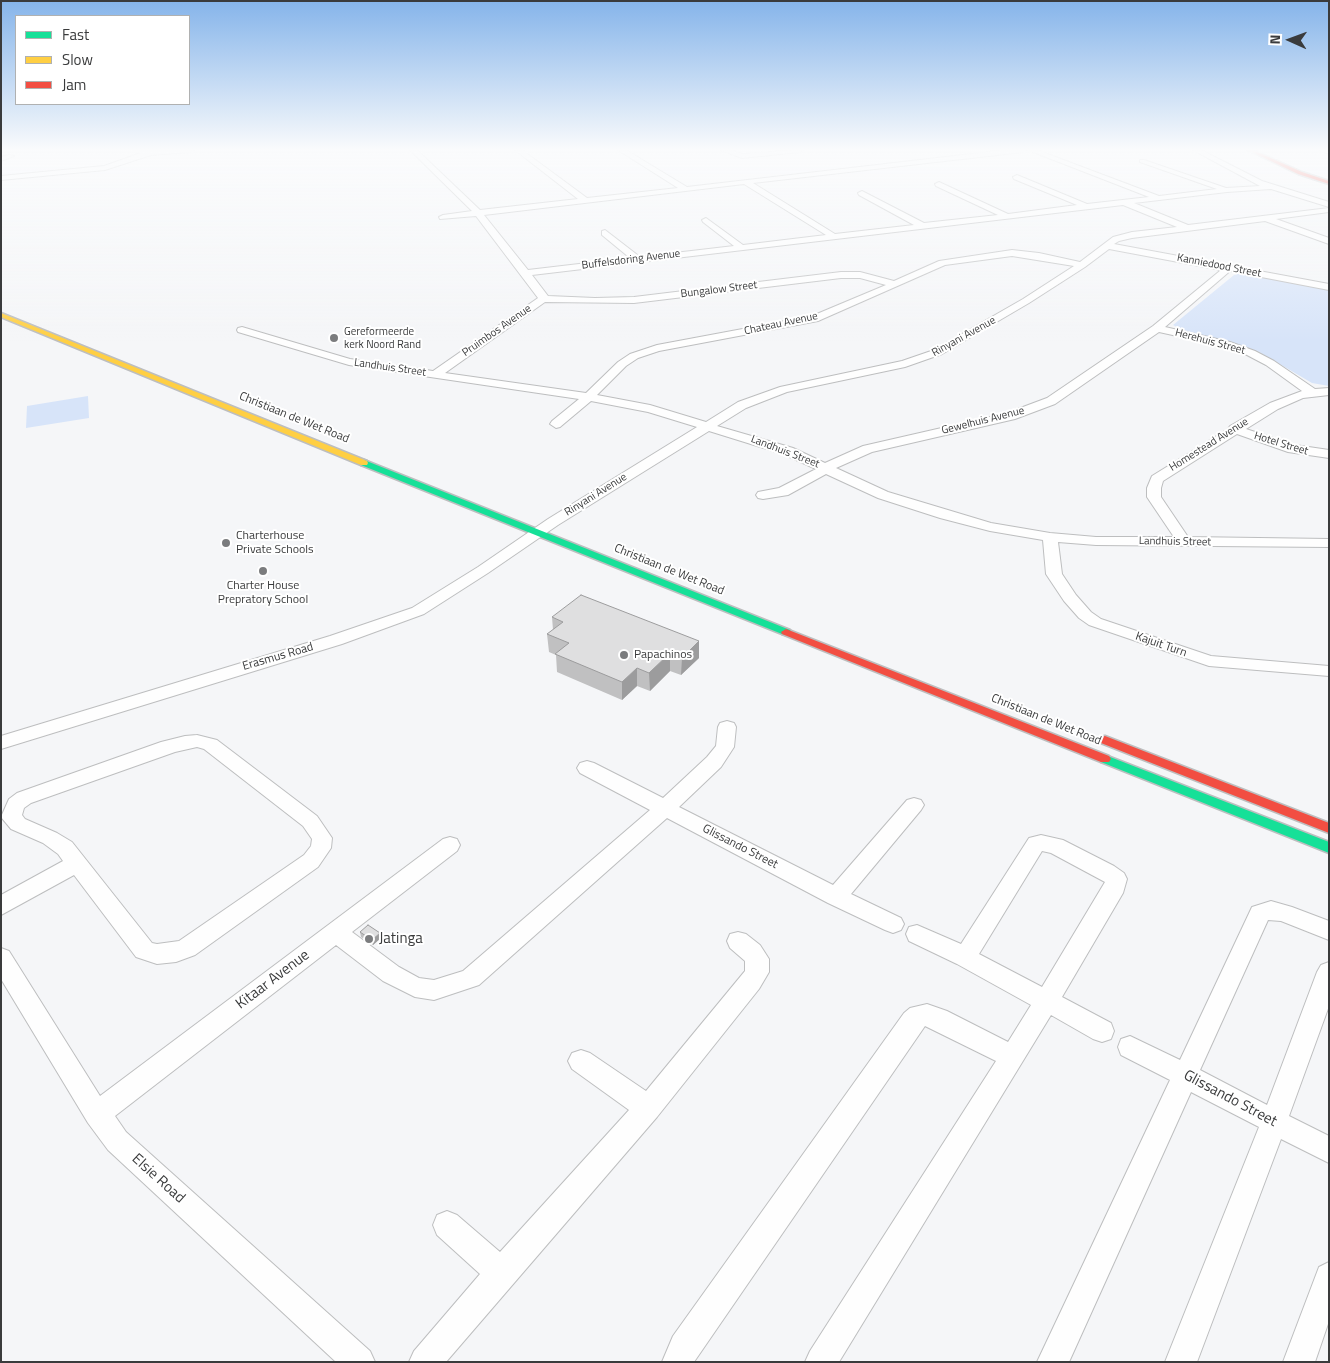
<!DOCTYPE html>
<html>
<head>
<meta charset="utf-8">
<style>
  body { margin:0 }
  #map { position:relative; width:1330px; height:1363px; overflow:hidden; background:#f5f6f8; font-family:"Titillium Web",sans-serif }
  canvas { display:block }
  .frame { position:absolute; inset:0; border:2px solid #3a3b3c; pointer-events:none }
  .legend { position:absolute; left:15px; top:15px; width:175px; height:90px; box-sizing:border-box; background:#fff; border:1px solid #b0b1b1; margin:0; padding:6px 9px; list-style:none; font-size:15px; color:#3a3b3c }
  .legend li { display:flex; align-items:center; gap:10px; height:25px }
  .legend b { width:25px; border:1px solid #b0b1b1 }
  .north { position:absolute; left:1265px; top:15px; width:50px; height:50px; -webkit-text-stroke:4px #fff; paint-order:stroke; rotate:272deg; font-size:14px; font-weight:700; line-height:20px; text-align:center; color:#3a3b3c }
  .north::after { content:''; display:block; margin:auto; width:18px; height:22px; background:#3a3b3c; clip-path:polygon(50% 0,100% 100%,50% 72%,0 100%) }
</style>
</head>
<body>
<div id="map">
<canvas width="1330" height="1363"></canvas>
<div class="frame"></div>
<ul class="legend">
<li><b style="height:6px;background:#16e098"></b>Fast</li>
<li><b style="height:6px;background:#ffcf43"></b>Slow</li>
<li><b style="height:6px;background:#f24e42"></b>Jam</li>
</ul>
<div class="north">N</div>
</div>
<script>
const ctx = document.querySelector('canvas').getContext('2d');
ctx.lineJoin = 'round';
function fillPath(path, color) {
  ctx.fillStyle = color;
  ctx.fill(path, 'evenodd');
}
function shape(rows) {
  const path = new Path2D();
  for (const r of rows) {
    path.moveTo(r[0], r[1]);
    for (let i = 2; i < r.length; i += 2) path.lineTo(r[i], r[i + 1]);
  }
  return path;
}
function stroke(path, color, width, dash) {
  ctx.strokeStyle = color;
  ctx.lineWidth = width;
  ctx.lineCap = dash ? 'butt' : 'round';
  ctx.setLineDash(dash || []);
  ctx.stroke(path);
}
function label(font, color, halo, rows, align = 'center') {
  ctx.font = font + ' "Titillium Web",sans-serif';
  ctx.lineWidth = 4;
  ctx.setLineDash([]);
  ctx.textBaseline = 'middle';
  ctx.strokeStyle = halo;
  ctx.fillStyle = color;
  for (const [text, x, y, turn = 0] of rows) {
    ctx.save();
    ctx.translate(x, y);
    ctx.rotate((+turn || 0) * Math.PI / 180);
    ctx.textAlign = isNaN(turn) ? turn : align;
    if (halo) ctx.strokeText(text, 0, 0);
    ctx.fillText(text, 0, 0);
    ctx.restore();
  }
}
fillPath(shape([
  [1241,273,1329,290,1329,386,1312,383,1259,352,1180,329,1173,325,1234,275],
  [88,396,89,418,26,428,27,406]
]), '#d7e4f9');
const street = shape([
  [134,150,194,150,191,152,151,155,105,170,1,180,1,176,104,166,141,153,135,152,134,150],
  [410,150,417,150,480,210,578,199,515,150,522,150,587,198,678,188,618,150,626,150,687,187,1006,150,1026,150,1023,152,753,183,835,234,914,225,859,195,858,193,862,191,924,223,998,215,936,186,935,184,939,182,1008,214,1077,205,1014,179,1013,177,1017,175,1087,204,1149,197,1028,150,1037,150,1159,196,1217,189,1140,162,1140,160,1144,160,1226,188,1260,186,1193,150,1201,150,1262,181,1329,202,1329,207,1271,189,1227,192,1134,203,1188,225,1329,208,1329,212,1276,219,1329,238,1329,244,1265,221,1132,238,1119,241,1114,244,1329,284,1329,290,1230,271,1165,327,1230,342,1255,351,1274,361,1315,389,1329,388,1329,395,1303,398,1278,409,1246,429,1295,445,1329,450,1329,458,1288,452,1237,434,1163,481,1161,488,1161,497,1188,537,1329,539,1329,547,1096,545,1058,542,1062,574,1076,595,1091,612,1101,619,1211,656,1329,666,1329,676,1209,666,1089,625,1079,618,1064,601,1046,574,1043,540,990,531,940,518,878,498,826,474,788,495,763,499,758,498,756,495,758,492,779,488,816,469,783,454,709,431,558,525,488,573,424,614,342,644,1,749,1,736,330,636,412,608,478,567,548,519,697,427,648,412,591,401,560,427,556,428,550,424,552,421,579,399,349,365,238,332,237,330,238,328,242,327,350,359,433,371,538,298,476,216,440,219,439,217,443,215,472,211,410,150],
  [744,184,826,235,743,245,706,218,702,220,703,222,734,246,640,257,605,230,602,231,602,235,630,258,528,270,484,215,744,184],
  [1123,205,1177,227,1132,232,1113,237,1080,262,1039,253,1012,250,939,261,894,281,860,272,841,272,634,297,595,298,548,296,532,275,1123,205],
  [1109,249,1221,270,1153,326,1047,398,1007,413,863,446,825,463,793,448,717,426,746,408,787,392,905,367,942,354,1029,303,1085,267,1109,249],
  [1012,256,1074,266,1023,299,934,350,902,361,780,387,738,402,706,422,650,405,597,395,626,366,638,358,659,351,818,321,945,265,1012,256],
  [841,278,860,278,886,285,812,316,657,345,630,354,618,362,586,393,445,373,545,302,634,303,841,278],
  [1159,332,1223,346,1247,355,1266,365,1302,391,1270,403,1230,426,1228,429,1152,476,1147,488,1147,497,1174,537,1096,537,1050,533,991,523,888,492,836,468,872,452,1015,419,1055,404,1159,332],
  [721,150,730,150,742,154,803,150,800,152,742,158,721,150],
  [1320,150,1329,150,1329,154,1321,151,1320,150],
  [9,155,14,156,1,161,1,157,9,155],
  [727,721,734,723,736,727,734,747,721,767,679,807,833,885,907,800,914,798,921,800,924,805,921,810,851,894,901,918,904,924,901,930,893,933,885,930,828,903,667,818,479,985,434,1000,415,997,383,981,336,945,115,1116,126,1132,370,1351,375,1362,336,1362,108,1150,88,1123,1,979,1,948,9,951,100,1096,443,839,450,837,457,839,460,845,457,851,352,932,399,967,419,978,434,980,463,971,650,810,580,773,577,768,580,763,587,761,594,763,663,798,707,757,716,746,718,727,720,723,727,721],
  [197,735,217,740,317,816,332,838,331,848,318,867,195,955,176,962,157,964,136,957,74,875,1,915,1,895,63,861,58,854,43,843,11,829,1,817,9,799,17,793,161,742,185,736,197,735],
  [197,747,204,749,303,826,312,839,311,846,304,855,179,941,157,944,152,943,72,842,57,833,25,819,22,815,24,808,31,803,175,752,197,747],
  [1041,835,1063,840,1114,866,1124,873,1127,879,1123,893,1062,997,1111,1023,1114,1031,1111,1039,1102,1042,1093,1039,1051,1015,839,1362,805,1362,810,1351,996,1061,925,1026,694,1362,662,1362,673,1336,904,1013,910,1008,927,1004,947,1011,1008,1042,1031,1005,957,964,909,941,906,934,909,927,917,925,961,944,1029,838,1041,835],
  [1042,851,1051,853,1105,882,1042,987,979,954,1042,851],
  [1271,901,1292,907,1329,921,1329,940,1281,921,1268,920,1200,1070,1267,1105,1317,972,1321,965,1329,962,1329,1006,1289,1116,1329,1136,1329,1163,1281,1139,1197,1362,1165,1362,1259,1127,1191,1092,1069,1362,1037,1362,1170,1080,1121,1055,1118,1047,1121,1039,1130,1036,1180,1060,1252,907,1271,901],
  [738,932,746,934,760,945,769,959,769,972,759,989,657,1117,446,1362,409,1362,414,1351,480,1274,437,1235,433,1225,437,1215,447,1211,457,1215,500,1252,629,1110,572,1069,568,1061,572,1053,581,1050,590,1053,646,1091,745,971,745,961,730,948,727,941,730,934,738,932],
  [1329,1262,1329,1321,1315,1362,1283,1362,1319,1267,1329,1262]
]);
const fast = shape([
  [364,460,790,630,791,632,786,635,782,634,361,465,360,463,364,460],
  [1105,755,1329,842,1329,853,1101,762,1099,759,1101,756,1105,755]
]);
const slow = shape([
  [1,313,367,461,368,463,367,465,361,465,1,317,1,313]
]);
const jam = shape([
  [1248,150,1253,150,1302,172,1329,181,1329,184,1298,174,1248,150],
  [786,629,1109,756,1111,759,1109,762,1101,762,782,634,781,632,786,629],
  [1105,736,1329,823,1329,833,1101,743,1099,740,1101,737,1105,736]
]);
stroke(street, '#bdbebf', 2);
stroke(fast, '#bdbebf', 3);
stroke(slow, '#bdbebf', 3);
stroke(jam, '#bdbebf', 3);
fillPath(street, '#fefefe');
fillPath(fast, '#16e098');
fillPath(slow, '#ffcf43');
fillPath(jam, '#f24e42');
fillPath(shape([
  [552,617,699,658,681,675,670,671,650,691,637,686,622,700,557,672,556,655,549,652,547,634,553,630],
  [360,932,382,937,373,945,361,937]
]), '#c0c0c1');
fillPath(shape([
  [699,641,699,658,681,675,682,658],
  [670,653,670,671,650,691,649,673],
  [637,668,637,686,622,700,622,682],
  [380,933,382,937,373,945,372,940]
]), '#9c9c9d');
const building = shape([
  [581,595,699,641,682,658,670,653,649,673,637,668,622,682,555,654,569,643,547,634,563,622,552,617,581,595],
  [368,925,380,933,372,940,360,932,368,925]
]);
fillPath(building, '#dfdfe0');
stroke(building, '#9c9c9d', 1);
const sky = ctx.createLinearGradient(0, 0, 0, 341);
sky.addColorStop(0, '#85b4ea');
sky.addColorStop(0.44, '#fafbfc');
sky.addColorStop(1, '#fafbfc00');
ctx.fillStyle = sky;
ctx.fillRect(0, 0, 1330, 341);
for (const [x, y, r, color] of [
  [334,338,5,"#7b7c7e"],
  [226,543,5,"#7b7c7e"],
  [263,571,5,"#7b7c7e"],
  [624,655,5,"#7b7c7e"],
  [369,939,5,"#7b7c7e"]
]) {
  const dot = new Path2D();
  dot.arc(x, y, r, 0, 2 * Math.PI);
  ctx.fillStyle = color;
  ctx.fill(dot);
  stroke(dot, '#fff', 2);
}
label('11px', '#3a3b3c', '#fff', [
  ["Buffelsdoring Avenue",631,260,-7],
  ["Kanniedood Street",1219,266,11],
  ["Bungalow Street",719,290,-7],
  ["Chateau Avenue",781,324,-12],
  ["Pruimbos Avenue",497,331,-35],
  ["Rinyani Avenue",964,337,-29],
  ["Herehuis Street",1210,342,15],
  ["Landhuis Street",390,368,8],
  ["Gewelhuis Avenue",983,421,-14],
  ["Hotel Street",1281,444,17],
  ["Homestead Avenue",1209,445,-32],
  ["Landhuis Street",785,452,21],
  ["Rinyani Avenue",596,495,-32],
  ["Landhuis Street",1175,542,1]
]);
label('11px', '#3a3b3c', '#fff', [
  ["Gereformeerde",344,332],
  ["kerk Noord Rand",344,345]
], 'left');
label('12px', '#3a3b3c', '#fff', [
  ["Christiaan de Wet Road",294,418,22],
  ["Christiaan de Wet Road",669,570,22],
  ["Kajuit Turn",1161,645,19],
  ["Erasmus Road",278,657,-16],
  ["Christiaan de Wet Road",1046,720,22],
  ["Glissando Street",740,847,27]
]);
label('12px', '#3a3b3c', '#fff', [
  ["Charterhouse",236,536],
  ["Private Schools",236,550],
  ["Charter House",263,586,"center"],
  ["Prepratory School",263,600,"center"],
  ["Papachinos",634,655]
], 'left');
label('15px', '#3a3b3c', '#fff', [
  ["Jatinga",379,939]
], 'left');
label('15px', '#3a3b3c', '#fff', [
  ["Kitaar Avenue",273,980,-37],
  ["Glissando Street",1230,1099,28],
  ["Elsie Road",158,1179,42]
]);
</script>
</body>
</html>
